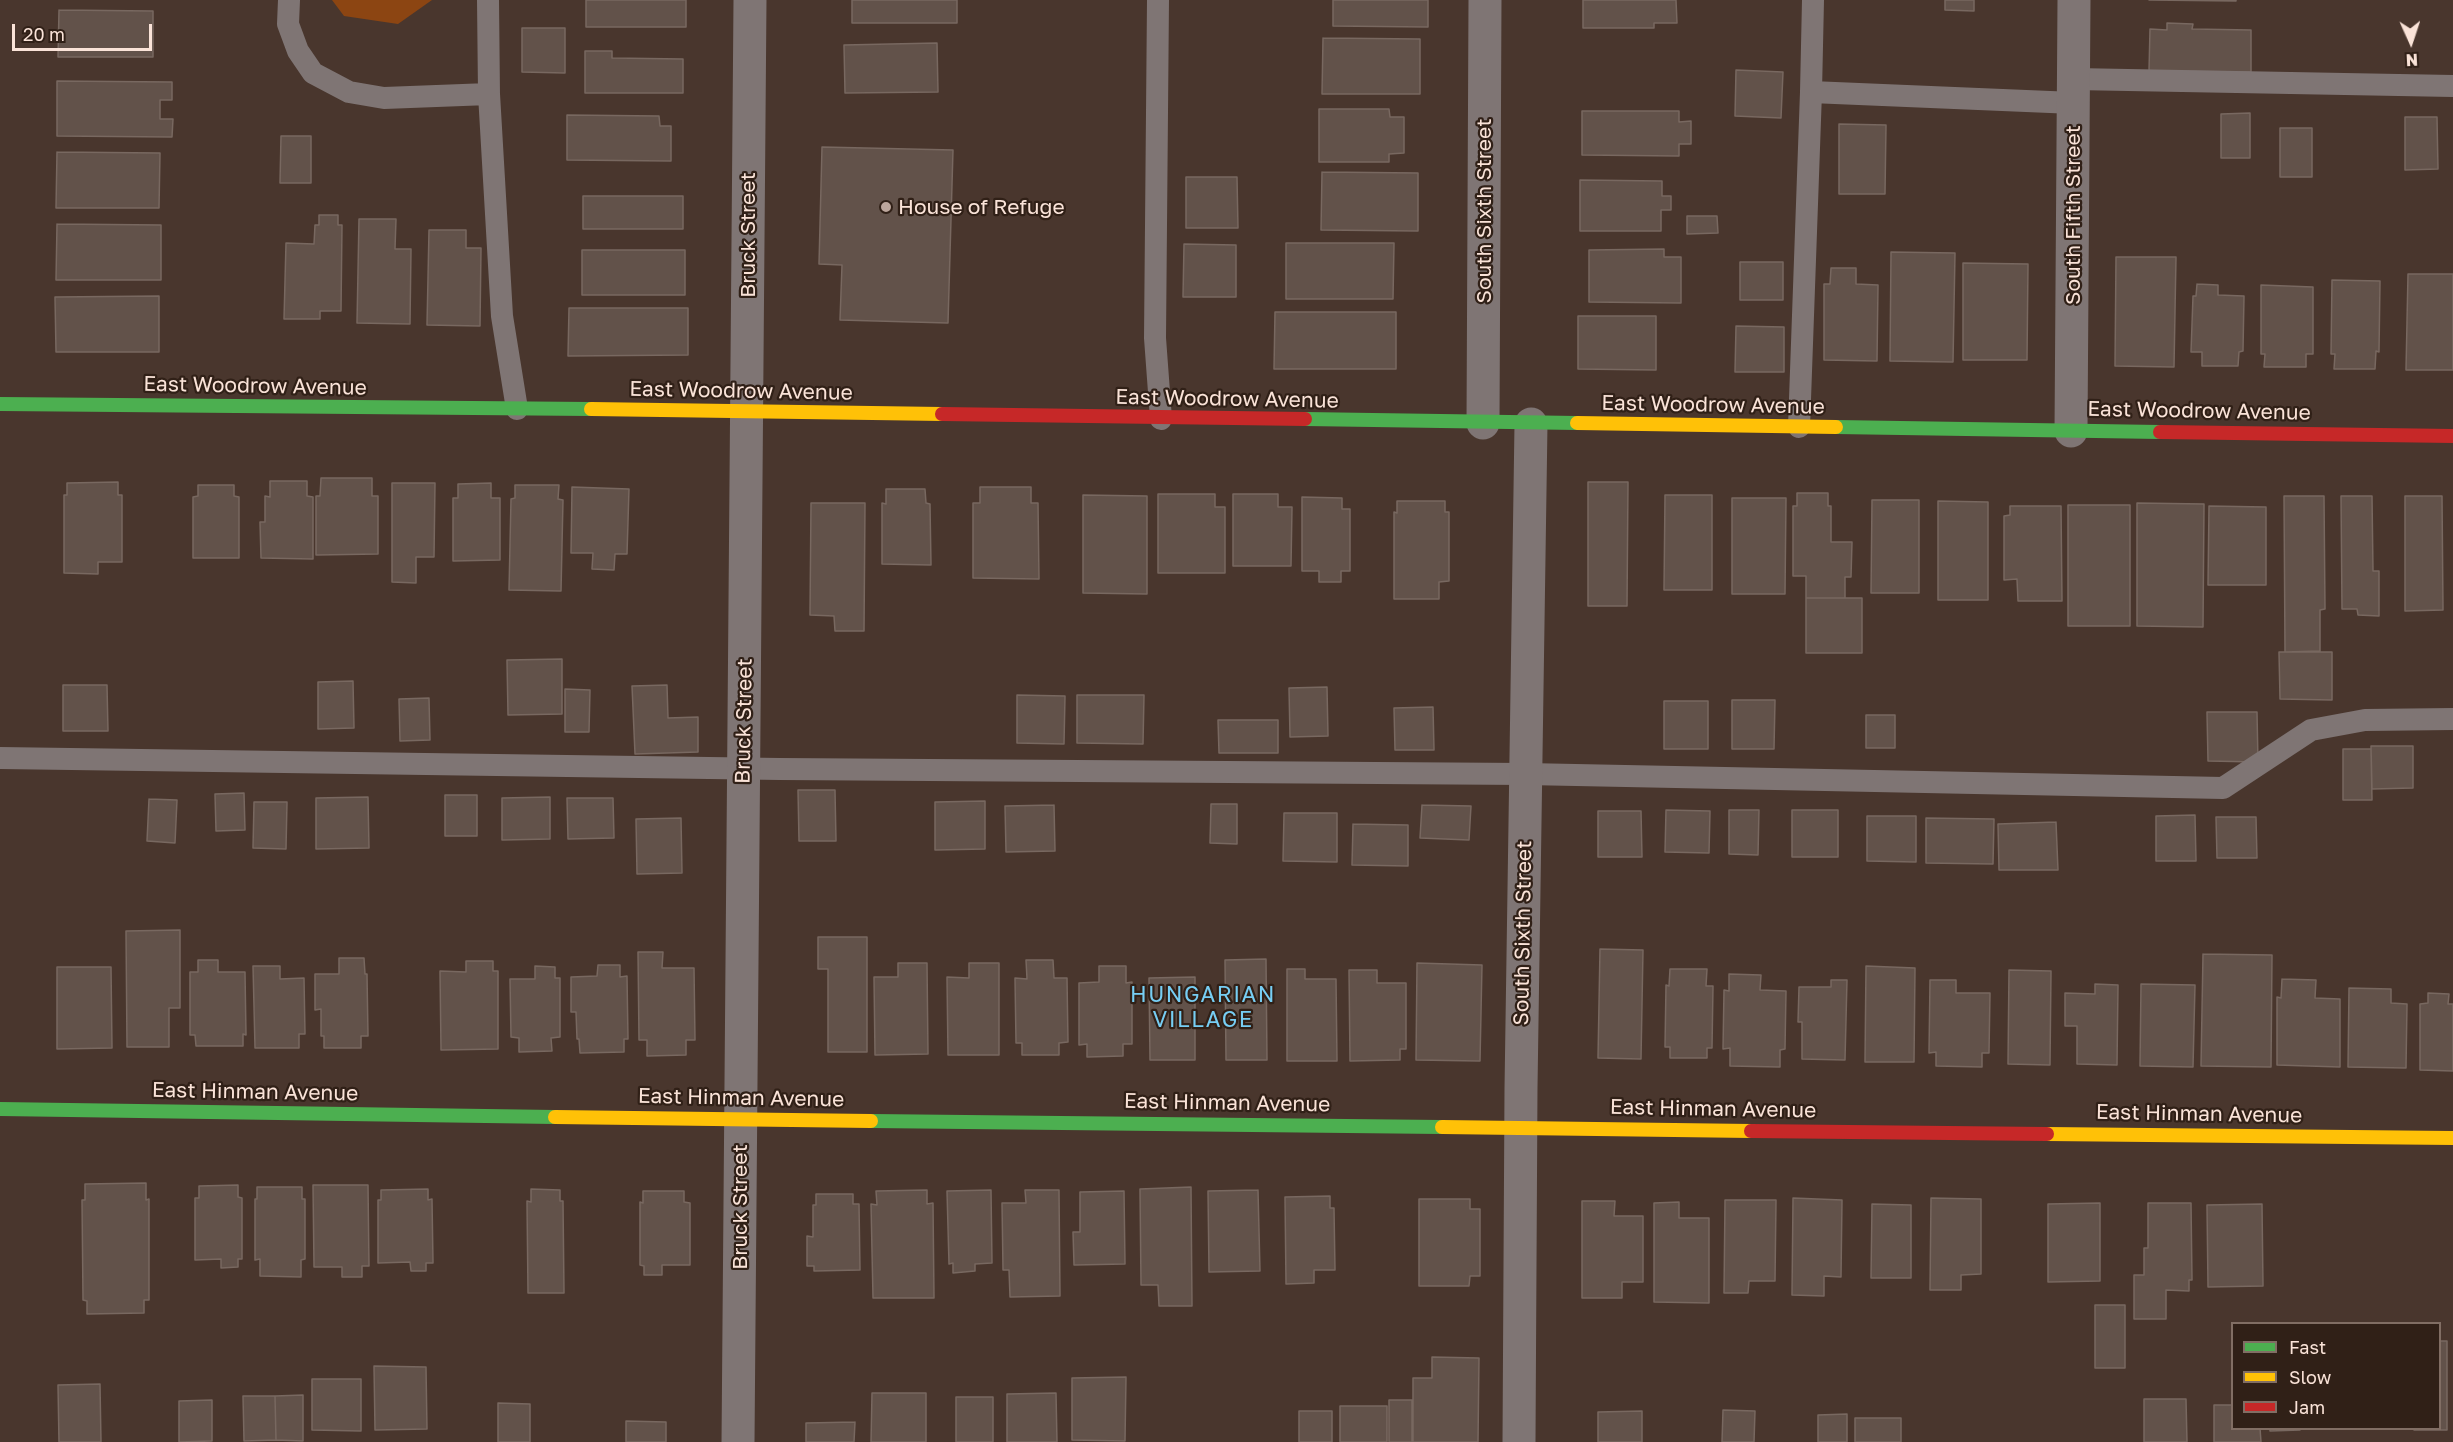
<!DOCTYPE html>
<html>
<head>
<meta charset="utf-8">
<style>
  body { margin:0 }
  #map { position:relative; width:2453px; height:1442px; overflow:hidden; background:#49362d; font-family:"Golos Text",sans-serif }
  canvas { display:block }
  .legend { position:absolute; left:2231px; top:1322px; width:210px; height:108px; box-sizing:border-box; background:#302017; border:2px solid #816e64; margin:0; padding:8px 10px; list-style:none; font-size:18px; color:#fae3d8 }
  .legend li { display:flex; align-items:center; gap:12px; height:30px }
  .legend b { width:30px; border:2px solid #816e64 }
  .north { position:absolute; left:2381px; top:12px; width:60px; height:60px; -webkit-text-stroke:4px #302017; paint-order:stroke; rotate:177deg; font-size:16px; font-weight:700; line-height:24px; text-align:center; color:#fae3d8 }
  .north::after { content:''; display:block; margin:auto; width:21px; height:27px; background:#fae3d8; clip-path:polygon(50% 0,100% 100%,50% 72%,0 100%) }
  .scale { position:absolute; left:12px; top:24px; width:140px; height:27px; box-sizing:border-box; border:3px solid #fae3d8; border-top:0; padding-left:8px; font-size:18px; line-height:21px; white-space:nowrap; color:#fae3d8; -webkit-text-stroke:4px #302017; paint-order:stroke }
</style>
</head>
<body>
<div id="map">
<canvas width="2453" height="1442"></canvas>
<ul class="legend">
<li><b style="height:8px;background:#4caf50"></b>Fast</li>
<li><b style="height:8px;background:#ffc107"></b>Slow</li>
<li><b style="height:8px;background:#c62828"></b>Jam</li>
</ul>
<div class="north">N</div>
<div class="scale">20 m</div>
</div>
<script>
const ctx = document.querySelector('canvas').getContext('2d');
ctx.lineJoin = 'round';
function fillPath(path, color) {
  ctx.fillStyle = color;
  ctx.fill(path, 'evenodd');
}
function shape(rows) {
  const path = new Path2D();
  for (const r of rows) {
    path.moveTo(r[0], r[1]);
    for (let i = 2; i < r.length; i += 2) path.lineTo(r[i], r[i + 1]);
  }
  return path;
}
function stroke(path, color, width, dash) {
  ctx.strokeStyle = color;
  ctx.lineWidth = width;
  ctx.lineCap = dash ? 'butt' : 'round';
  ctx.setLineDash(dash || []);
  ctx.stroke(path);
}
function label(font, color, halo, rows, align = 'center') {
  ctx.font = font + ' "Golos Text",sans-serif';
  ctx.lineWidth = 4.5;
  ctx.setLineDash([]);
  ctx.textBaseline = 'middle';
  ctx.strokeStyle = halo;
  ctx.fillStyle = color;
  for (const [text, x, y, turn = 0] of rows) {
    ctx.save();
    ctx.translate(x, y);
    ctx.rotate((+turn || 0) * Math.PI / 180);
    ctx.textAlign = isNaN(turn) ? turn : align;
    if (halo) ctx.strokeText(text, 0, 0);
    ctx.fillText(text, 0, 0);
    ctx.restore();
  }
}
fillPath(shape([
  [332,0,432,0,398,24,344,16]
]), '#8c4512');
const building = shape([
  [586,0,686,0,686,27,586,27,586,0],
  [852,0,957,0,957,23,852,23,852,0],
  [1333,0,1428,0,1428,27,1333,26,1333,0],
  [1583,0,1676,0,1677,23,1654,23,1654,28,1583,28,1583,0],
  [1945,0,1974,0,1974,11,1945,10,1945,0],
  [2149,0,2236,0,2236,1,2149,0],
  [59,10,153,11,153,57,58,57,59,10],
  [2167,23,2193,24,2192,29,2251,30,2251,72,2149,71,2150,29,2167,30,2167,23],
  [522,28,565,28,565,73,522,72,522,28],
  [1323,38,1420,39,1420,94,1322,94,1323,38],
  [937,43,938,92,845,93,844,45,937,43],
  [585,51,612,51,612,58,683,59,683,93,585,93,585,51],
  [1736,70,1783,72,1781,118,1735,116,1736,70],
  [57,81,172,82,172,100,160,100,160,119,173,119,172,137,57,136,57,81],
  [1319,109,1389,109,1390,117,1404,117,1404,153,1389,154,1389,162,1319,162,1319,109],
  [1582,111,1679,111,1679,122,1691,121,1691,144,1679,144,1679,156,1582,155,1582,111],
  [2250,113,2250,158,2221,158,2221,114,2250,113],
  [567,115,659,116,660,126,671,126,671,161,567,160,567,115],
  [2405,117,2437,117,2438,169,2405,170,2405,117],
  [1839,124,1886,125,1885,194,1839,194,1839,124],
  [2280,128,2312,128,2312,177,2280,177,2280,128],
  [281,136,311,136,311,183,280,183,281,136],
  [822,147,953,150,948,323,840,320,842,265,819,264,822,147],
  [57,152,160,153,159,208,56,208,57,152],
  [1322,172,1418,173,1418,231,1321,230,1322,172],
  [1186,177,1237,177,1238,228,1186,228,1186,177],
  [1580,180,1662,181,1662,196,1671,196,1671,210,1661,210,1661,231,1580,231,1580,180],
  [583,196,683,196,683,229,583,229,583,196],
  [319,215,338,215,338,225,342,225,341,311,320,311,320,319,284,319,286,243,314,244,315,225,319,225,319,215],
  [1687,216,1717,216,1718,233,1687,234,1687,216],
  [359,219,396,219,395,249,411,249,410,324,357,323,359,219],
  [57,224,161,225,161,280,56,280,57,224],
  [429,230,466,230,466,248,481,248,480,326,427,325,429,230],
  [1286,243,1394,243,1393,299,1286,299,1286,243],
  [1184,244,1236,245,1236,297,1183,297,1184,244],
  [1664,249,1664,257,1681,257,1681,303,1589,302,1589,250,1664,249],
  [582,250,685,250,685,295,582,295,582,250],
  [1891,252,1955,253,1953,362,1890,361,1891,252],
  [2116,257,2176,257,2174,367,2115,366,2116,257],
  [1740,262,1783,262,1783,300,1740,300,1740,262],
  [1963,263,2028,264,2027,360,1963,360,1963,263],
  [1831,268,1856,268,1856,284,1878,285,1877,361,1824,360,1824,284,1830,284,1831,268],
  [2408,274,2453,274,2453,370,2406,370,2408,274],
  [2332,280,2380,281,2379,352,2376,351,2375,369,2334,369,2335,354,2331,354,2332,280],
  [2197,284,2218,285,2218,295,2244,296,2243,351,2239,352,2238,366,2202,366,2202,352,2191,352,2193,296,2196,296,2197,284],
  [2261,285,2313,287,2313,354,2306,354,2306,367,2264,367,2265,354,2261,354,2261,285],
  [159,296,159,352,56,352,55,297,159,296],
  [569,308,688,308,688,355,568,356,569,308],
  [1275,312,1396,312,1396,369,1274,369,1275,312],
  [1578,316,1656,316,1656,370,1578,369,1578,316],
  [1736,326,1784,327,1784,372,1735,372,1736,326],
  [321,478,372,478,372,496,378,496,378,554,316,555,316,496,320,496,321,478],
  [270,481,307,481,307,496,313,497,313,559,261,558,260,522,265,522,265,496,270,497,270,481],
  [118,482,118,495,122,495,122,562,98,562,98,574,64,573,64,495,67,495,67,483,118,482],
  [1588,482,1628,482,1627,606,1588,606,1588,482],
  [392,483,435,483,434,557,416,557,416,583,392,582,392,483],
  [491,483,491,498,500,498,500,560,453,561,453,498,458,498,458,484,491,483],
  [198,485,234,485,234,496,239,497,239,558,193,558,193,497,198,496,198,485],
  [515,485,559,485,558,499,563,500,561,591,509,590,511,499,515,498,515,485],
  [572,487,629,489,627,554,615,554,614,570,592,569,593,553,571,553,572,487],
  [980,487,1031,487,1031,503,1038,503,1039,579,973,578,973,503,980,503,980,487],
  [886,489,925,489,926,503,930,504,931,565,882,564,882,503,886,504,886,489],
  [1797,493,1828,493,1828,506,1831,506,1831,542,1852,542,1851,577,1845,577,1845,598,1806,598,1806,576,1793,576,1793,506,1797,506,1797,493],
  [1158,494,1215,494,1215,507,1225,507,1225,573,1158,573,1158,494],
  [1233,494,1278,494,1278,507,1292,507,1291,566,1233,566,1233,494],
  [1083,495,1147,496,1147,594,1083,593,1083,495],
  [1665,495,1712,495,1712,590,1664,590,1665,495],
  [2284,496,2324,496,2325,609,2320,610,2320,651,2285,652,2284,496],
  [2341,496,2372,496,2373,571,2379,571,2379,616,2358,615,2357,609,2342,609,2341,496],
  [2405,496,2442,496,2443,610,2405,611,2405,496],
  [1302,497,1342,498,1342,509,1350,509,1350,571,1341,571,1341,582,1319,582,1319,571,1302,571,1302,497],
  [1732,498,1786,498,1785,594,1732,594,1732,498],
  [1872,500,1919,500,1919,593,1871,593,1872,500],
  [1397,501,1445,501,1445,512,1449,512,1449,581,1439,582,1439,599,1394,599,1394,512,1397,513,1397,501],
  [1938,501,1988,502,1988,600,1938,600,1938,501],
  [811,503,865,503,864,631,835,631,834,616,810,615,811,503],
  [2137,503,2204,504,2203,627,2137,626,2137,503],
  [2068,505,2130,505,2130,626,2068,626,2068,505],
  [2010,506,2061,506,2062,601,2018,601,2017,579,2004,580,2004,516,2010,515,2010,506],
  [2209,506,2266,507,2266,585,2208,585,2209,506],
  [1806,598,1862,598,1862,653,1806,653,1806,598],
  [2279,652,2332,652,2332,700,2280,699,2279,652],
  [562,659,562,714,508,715,507,660,562,659],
  [353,681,354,728,318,729,318,682,353,681],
  [63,685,107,685,108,731,63,731,63,685],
  [667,685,668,718,698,717,698,752,635,754,632,686,667,685],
  [1327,687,1328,736,1290,737,1289,688,1327,687],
  [565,689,590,690,589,732,565,732,565,689],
  [1017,695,1065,696,1064,744,1017,743,1017,695],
  [1077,695,1144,695,1143,744,1077,743,1077,695],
  [429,698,430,740,400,741,399,699,429,698],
  [1732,700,1775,700,1774,749,1732,749,1732,700],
  [1664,701,1708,701,1708,749,1664,749,1664,701],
  [1433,707,1434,750,1395,750,1394,708,1433,707],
  [2207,712,2257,712,2258,762,2208,761,2207,712],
  [1866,715,1895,715,1895,748,1866,748,1866,715],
  [1218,720,1278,720,1278,753,1219,753,1218,720],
  [2371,746,2413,746,2413,788,2372,789,2371,746],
  [2343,749,2371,749,2372,800,2343,800,2343,749],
  [798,790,835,790,836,841,799,841,798,790],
  [244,793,245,830,216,831,215,794,244,793],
  [445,795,477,795,477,836,445,836,445,795],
  [368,797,369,848,316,849,316,798,368,797],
  [550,797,550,839,502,840,502,798,550,797],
  [567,798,613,798,614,838,568,839,567,798],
  [149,799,177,800,175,843,147,841,149,799],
  [985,801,985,849,935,850,935,802,985,801],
  [254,802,287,802,286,849,253,848,254,802],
  [1211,804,1237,804,1237,844,1210,843,1211,804],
  [1054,805,1055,851,1006,852,1005,806,1054,805],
  [1422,805,1471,806,1469,840,1420,838,1422,805],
  [1666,810,1710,811,1709,853,1665,852,1666,810],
  [1729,810,1759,810,1758,855,1729,854,1729,810],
  [1792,810,1838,810,1838,857,1792,857,1792,810],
  [1598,811,1641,811,1642,857,1598,857,1598,811],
  [1284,813,1337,813,1337,862,1283,861,1284,813],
  [2195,815,2196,861,2156,861,2156,816,2195,815],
  [1867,816,1916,816,1916,862,1867,861,1867,816],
  [2216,817,2256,817,2257,858,2217,858,2216,817],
  [681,818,682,873,637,874,636,819,681,818],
  [1926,818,1994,819,1993,864,1926,863,1926,818],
  [2056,822,2058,870,1999,870,1998,824,2056,822],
  [1353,824,1408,825,1408,866,1352,865,1353,824],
  [180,930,180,1008,169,1008,169,1047,127,1047,126,931,180,930],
  [818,937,867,937,867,1052,828,1052,828,969,818,969,818,937],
  [1600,949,1643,950,1641,1059,1598,1058,1600,949],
  [638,952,663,952,662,968,694,968,695,1040,686,1040,686,1055,647,1056,647,1040,639,1040,638,952],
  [2203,954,2272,955,2271,1067,2201,1066,2203,954],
  [339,958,364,958,365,974,367,974,368,1036,361,1036,361,1048,324,1048,324,1036,321,1036,321,1009,315,1010,315,974,339,974,339,958],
  [1266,959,1267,1060,1226,1060,1225,960,1266,959],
  [198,960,218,960,218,972,245,972,246,1035,243,1034,243,1046,196,1046,195,1035,190,1035,190,972,198,972,198,960],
  [1026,960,1053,960,1054,978,1067,978,1068,1042,1059,1043,1059,1055,1022,1055,1022,1043,1016,1043,1015,978,1027,979,1026,960],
  [466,961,493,961,493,971,498,971,498,1049,441,1050,440,971,466,972,466,961],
  [898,963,927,963,928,1054,875,1055,874,977,898,977,898,963],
  [969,963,999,963,999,1055,948,1055,947,977,969,978,969,963],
  [1417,963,1482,965,1480,1061,1416,1060,1417,963],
  [598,965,620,965,620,977,627,976,628,1039,624,1039,624,1052,580,1053,579,1039,577,1039,576,1012,571,1012,571,977,597,976,598,965],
  [253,966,280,966,280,979,304,978,305,1034,299,1034,299,1048,255,1048,253,966],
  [535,966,555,967,555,978,560,978,560,1037,551,1038,552,1051,519,1052,519,1038,511,1037,510,979,535,979,535,966],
  [1099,966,1126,966,1126,983,1132,982,1132,1044,1123,1044,1123,1056,1087,1057,1087,1044,1079,1045,1079,983,1099,982,1099,966],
  [1866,966,1915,968,1914,1062,1865,1062,1866,966],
  [57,967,111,967,112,1048,57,1049,57,967],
  [1287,969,1305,969,1305,979,1336,979,1337,1061,1287,1061,1287,969],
  [1670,969,1707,969,1706,986,1713,986,1712,1048,1707,1048,1707,1058,1670,1058,1670,1047,1665,1047,1666,985,1669,986,1670,969],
  [1349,970,1377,970,1377,983,1406,983,1406,1049,1400,1049,1400,1060,1350,1061,1349,970],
  [2009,970,2051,971,2050,1065,2008,1064,2009,970],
  [1729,974,1761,975,1760,990,1786,991,1785,1049,1780,1050,1780,1067,1730,1066,1730,1048,1723,1049,1724,990,1729,991,1729,974],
  [1195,977,1195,1060,1150,1060,1149,978,1195,977],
  [2282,979,2316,980,2315,998,2340,999,2340,1067,2277,1065,2277,997,2281,998,2282,979],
  [1831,980,1847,980,1845,1060,1802,1059,1802,1022,1798,1022,1799,987,1831,987,1831,980],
  [1930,980,1956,980,1956,993,1990,993,1989,1053,1982,1053,1982,1067,1936,1066,1936,1052,1929,1053,1930,980],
  [2095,984,2118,985,2117,1065,2077,1064,2077,1026,2065,1026,2065,993,2095,994,2095,984],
  [2141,984,2195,985,2193,1067,2140,1066,2141,984],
  [2349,988,2391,989,2391,1003,2407,1004,2406,1068,2348,1067,2349,988],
  [2428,993,2449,994,2448,1004,2453,1004,2453,1071,2420,1070,2420,1004,2428,1003,2428,993],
  [146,1183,146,1200,149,1199,149,1300,144,1300,144,1313,87,1314,87,1301,83,1300,82,1200,85,1200,85,1184,146,1183],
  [238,1185,238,1197,242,1198,242,1259,238,1259,238,1267,221,1268,221,1259,195,1260,195,1198,199,1198,199,1186,238,1185],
  [313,1185,368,1185,369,1266,362,1266,362,1277,342,1277,342,1267,314,1267,313,1185],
  [257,1187,302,1187,302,1199,305,1199,305,1259,301,1260,301,1277,260,1276,260,1259,255,1260,255,1199,257,1199,257,1187],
  [1191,1187,1192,1306,1159,1306,1158,1285,1141,1285,1140,1189,1191,1187],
  [428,1189,428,1200,432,1199,433,1263,426,1263,426,1271,411,1271,410,1262,378,1263,378,1200,381,1200,381,1190,428,1189],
  [531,1189,560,1190,560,1201,563,1201,564,1293,528,1293,527,1201,531,1202,531,1189],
  [927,1190,927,1204,933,1203,934,1298,873,1298,871,1204,877,1205,876,1191,927,1190],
  [991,1190,992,1263,975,1264,975,1271,953,1273,953,1263,949,1264,947,1191,991,1190],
  [1025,1190,1059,1190,1060,1296,1010,1297,1009,1270,1003,1270,1002,1203,1026,1203,1025,1190],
  [1258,1190,1260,1271,1209,1272,1208,1191,1258,1190],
  [643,1191,684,1191,684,1202,690,1203,690,1265,662,1265,662,1275,644,1275,644,1266,640,1265,640,1202,643,1203,643,1191],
  [1124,1191,1125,1264,1074,1265,1073,1232,1080,1232,1080,1192,1124,1191],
  [816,1194,853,1194,853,1204,859,1204,860,1270,814,1271,814,1266,807,1266,807,1236,813,1237,813,1205,816,1205,816,1194],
  [1330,1196,1330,1208,1334,1208,1335,1270,1314,1270,1314,1283,1286,1284,1285,1197,1330,1196],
  [1793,1198,1842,1200,1841,1277,1824,1276,1824,1296,1792,1295,1793,1198],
  [1931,1198,1981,1199,1981,1274,1961,1275,1961,1290,1930,1290,1931,1198],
  [1419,1199,1470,1199,1470,1209,1480,1209,1480,1276,1470,1276,1469,1286,1419,1286,1419,1199],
  [1725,1200,1776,1200,1775,1281,1749,1281,1748,1293,1724,1293,1725,1200],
  [1582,1201,1615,1201,1614,1216,1643,1216,1643,1282,1622,1282,1622,1298,1582,1298,1582,1201],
  [1679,1202,1679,1218,1709,1218,1709,1303,1654,1302,1654,1203,1679,1202],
  [2100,1203,2100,1281,2048,1282,2048,1204,2100,1203],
  [2148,1203,2191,1203,2192,1280,2189,1280,2189,1291,2166,1290,2166,1319,2134,1319,2134,1275,2144,1275,2144,1248,2148,1248,2148,1203],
  [1872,1204,1911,1205,1911,1278,1871,1278,1872,1204],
  [2262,1204,2263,1286,2208,1287,2207,1205,2262,1204],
  [2095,1305,2125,1305,2125,1368,2095,1368,2095,1305],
  [2440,1341,2447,1341,2447,1430,2414,1430,2440,1428,2440,1341],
  [1432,1357,1479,1358,1478,1442,1413,1442,1413,1378,1432,1378,1432,1357],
  [374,1366,426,1367,427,1429,375,1430,374,1366],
  [1126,1377,1125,1441,1072,1440,1072,1378,1126,1377],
  [312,1379,361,1379,361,1431,312,1430,312,1379],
  [100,1384,101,1442,59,1442,58,1385,100,1384],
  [872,1393,926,1393,926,1442,871,1442,872,1393],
  [1056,1393,1057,1442,1007,1442,1007,1394,1056,1393],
  [303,1395,303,1441,276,1440,275,1396,303,1395],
  [243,1396,275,1396,276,1440,244,1441,243,1396],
  [956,1397,993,1397,993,1442,956,1442,956,1397],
  [2144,1399,2186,1399,2187,1442,2144,1442,2144,1399],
  [212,1400,212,1441,179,1442,179,1401,212,1400],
  [1389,1400,1412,1400,1412,1442,1389,1442,1389,1400],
  [498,1403,530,1404,530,1442,498,1442,498,1403],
  [2214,1405,2232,1405,2232,1428,2260,1428,2261,1442,2214,1442,2214,1405],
  [1340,1406,1387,1406,1387,1442,1340,1442,1340,1406],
  [1723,1410,1755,1411,1754,1442,1722,1442,1723,1410],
  [1299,1411,1332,1411,1332,1442,1299,1442,1299,1411],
  [1642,1411,1642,1442,1598,1442,1598,1412,1642,1411],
  [1847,1414,1847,1442,1818,1442,1818,1415,1847,1414],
  [1855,1418,1901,1418,1901,1442,1855,1442,1855,1418],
  [626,1421,666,1422,666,1442,626,1442,626,1421],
  [855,1422,854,1442,806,1442,806,1423,855,1422],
  [2270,1428,2300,1428,2300,1430,2270,1431,2270,1428]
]);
fillPath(building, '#62524a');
stroke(building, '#786860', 1.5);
stroke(shape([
  [289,0,288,24,298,51,313,73,349,92,384,98,489,94,488,0],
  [1158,0,1155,338,1161,419],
  [2074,79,2453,86],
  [1811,92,1813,0],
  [489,94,502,316,517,409],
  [1799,427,1811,92,2074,103],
  [0,758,780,769,1526,774,2223,788,2311,730,2365,720,2453,719]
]), '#7f7574', 22);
stroke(shape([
  [1483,423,1485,0],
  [2071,431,2074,0],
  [738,1442,750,0],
  [1519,1442,1521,1088,1531,424]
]), '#7f7574', 33);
stroke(shape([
  [0,404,591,409],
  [1305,419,1577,423],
  [1836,427,2160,432],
  [0,1109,555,1117],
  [871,1121,1442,1127]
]), '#4caf50', 14);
stroke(shape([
  [591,409,942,414],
  [1577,423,1836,427],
  [555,1117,871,1121],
  [1442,1127,1751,1131],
  [2047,1134,2453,1138]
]), '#ffc107', 14);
stroke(shape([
  [942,414,1305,419],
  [2160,432,2453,436],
  [1751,1131,2047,1134]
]), '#c62828', 14);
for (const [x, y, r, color] of [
  [886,207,6,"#bca69c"]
]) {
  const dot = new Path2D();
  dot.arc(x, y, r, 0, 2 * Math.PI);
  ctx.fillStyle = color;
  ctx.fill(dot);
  stroke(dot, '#302017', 2);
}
label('21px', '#fae3d8', '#302017', [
  ["House of Refuge",898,207]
], 'left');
label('21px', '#fae3d8', '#302017', [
  ["South Sixth Street",1484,211,-90],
  ["South Fifth Street",2073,215,-90],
  ["Bruck Street",748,235,-90],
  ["East Woodrow Avenue",255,386,1],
  ["East Woodrow Avenue",741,391,1],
  ["East Woodrow Avenue",1227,399,1],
  ["East Woodrow Avenue",1713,405,1],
  ["East Woodrow Avenue",2199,411,1],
  ["Bruck Street",744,721,-89],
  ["South Sixth Street",1523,933,-89],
  ["East Hinman Avenue",255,1092,1],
  ["East Hinman Avenue",741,1098,1],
  ["East Hinman Avenue",1227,1103,1],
  ["East Hinman Avenue",1713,1109,1],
  ["East Hinman Avenue",2199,1114,1],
  ["Bruck Street",740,1207,-90]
]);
ctx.letterSpacing = '1.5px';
label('22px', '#77cef4', '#302017', [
  ["HUNGARIAN",1203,995],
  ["VILLAGE",1203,1020]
]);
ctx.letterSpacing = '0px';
</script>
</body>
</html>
